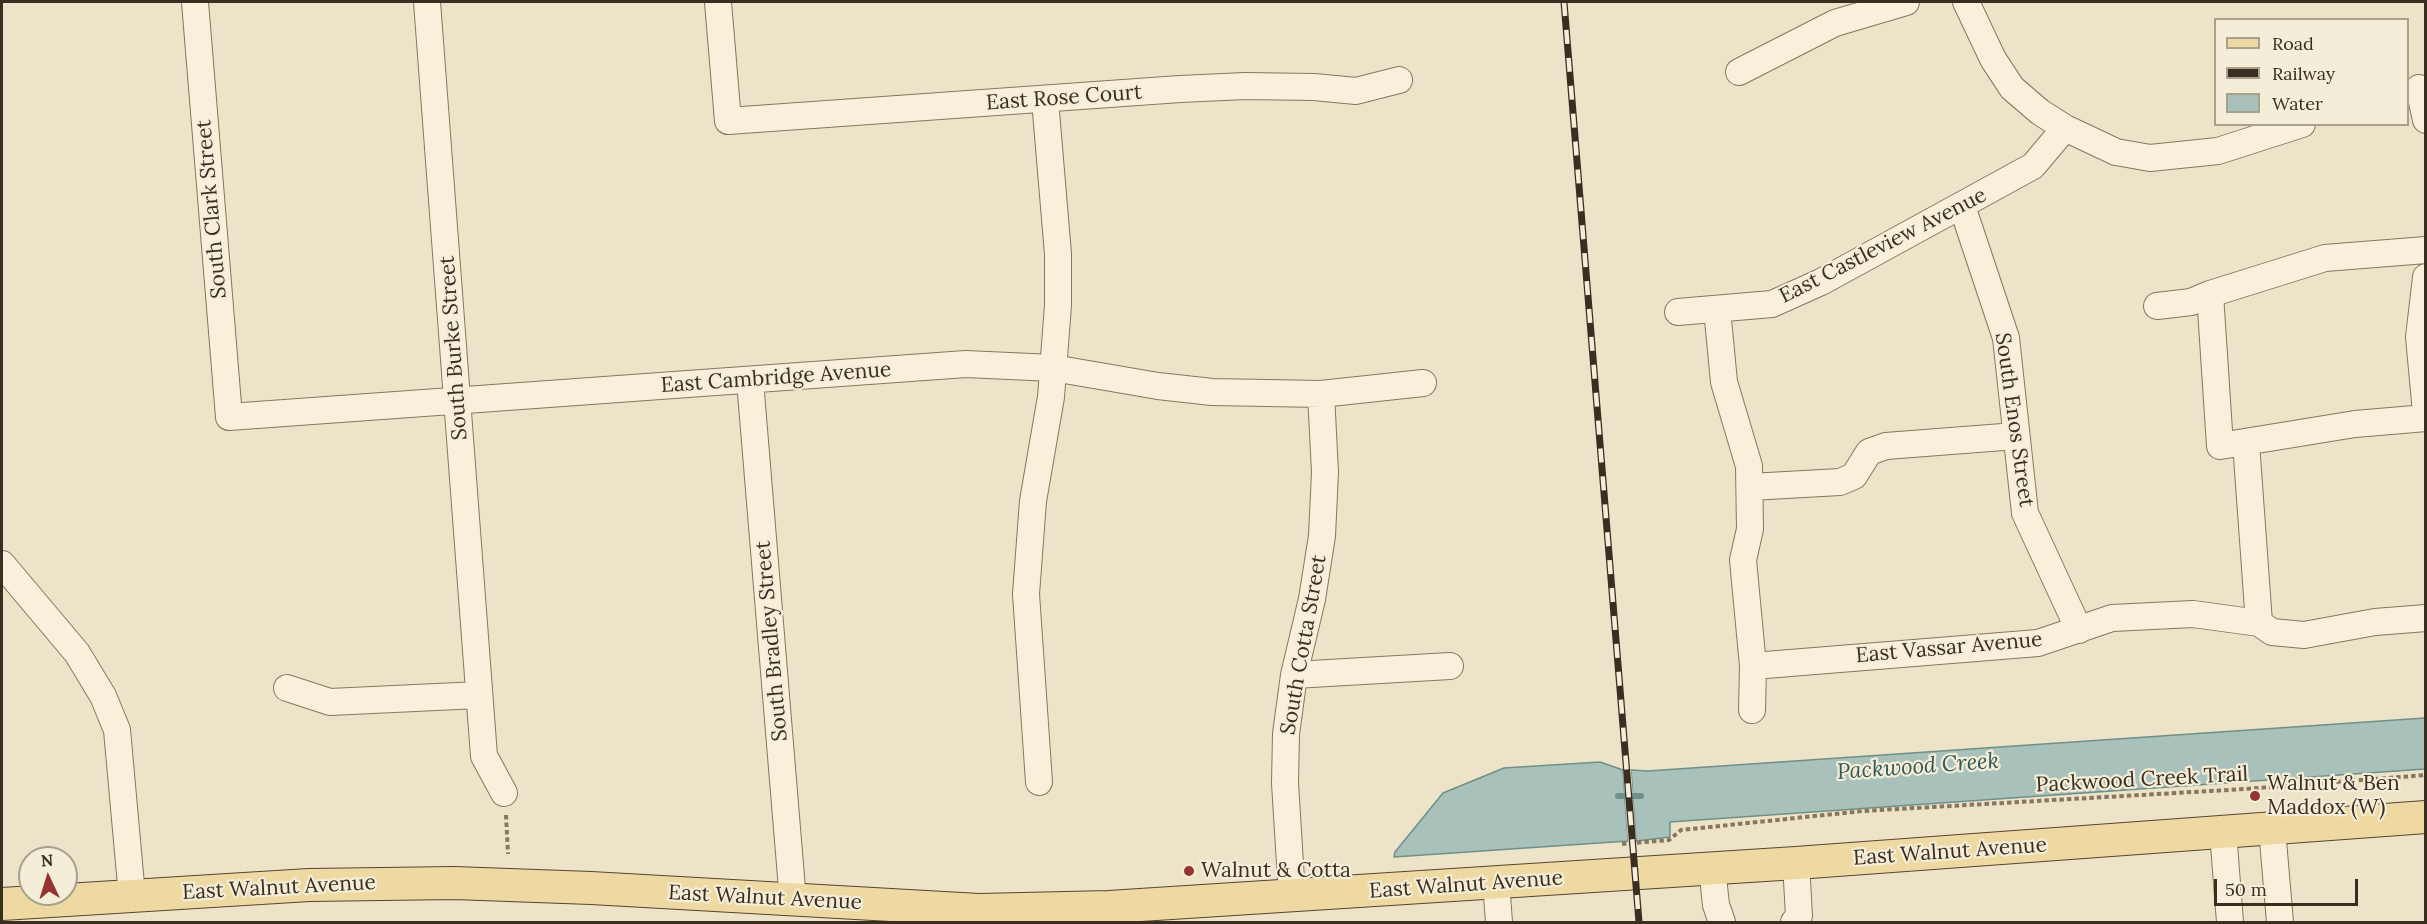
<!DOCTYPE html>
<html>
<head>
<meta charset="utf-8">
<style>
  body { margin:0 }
  #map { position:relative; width:2427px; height:924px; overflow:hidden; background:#ede3c8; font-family:Lora,serif }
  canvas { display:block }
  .frame { position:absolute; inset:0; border:3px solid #392e21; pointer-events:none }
  .legend { position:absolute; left:2214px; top:18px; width:195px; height:108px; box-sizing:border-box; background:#f4edd7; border:2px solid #a9a18e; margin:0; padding:8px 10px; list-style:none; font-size:18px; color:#392e21 }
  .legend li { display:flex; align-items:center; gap:12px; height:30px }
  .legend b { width:30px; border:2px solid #a9a18e }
  .north { position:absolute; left:18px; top:846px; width:60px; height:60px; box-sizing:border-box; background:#f4edd7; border:2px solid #a9a18e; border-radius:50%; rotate:356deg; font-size:16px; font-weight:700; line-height:24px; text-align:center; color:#392e21 }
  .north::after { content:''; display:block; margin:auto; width:21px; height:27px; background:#953430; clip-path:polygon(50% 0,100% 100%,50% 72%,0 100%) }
  .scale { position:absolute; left:2214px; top:879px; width:144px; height:27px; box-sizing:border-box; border:3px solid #392e21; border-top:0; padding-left:8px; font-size:18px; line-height:21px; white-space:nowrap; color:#392e21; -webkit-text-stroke:4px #f4edd7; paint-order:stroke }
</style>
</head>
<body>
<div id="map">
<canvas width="2427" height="924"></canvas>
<div class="frame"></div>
<ul class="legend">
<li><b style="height:8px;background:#eed9a2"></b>Road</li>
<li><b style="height:8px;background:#392e21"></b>Railway</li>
<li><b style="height:16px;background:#a9c1bb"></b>Water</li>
</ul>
<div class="north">N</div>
<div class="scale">50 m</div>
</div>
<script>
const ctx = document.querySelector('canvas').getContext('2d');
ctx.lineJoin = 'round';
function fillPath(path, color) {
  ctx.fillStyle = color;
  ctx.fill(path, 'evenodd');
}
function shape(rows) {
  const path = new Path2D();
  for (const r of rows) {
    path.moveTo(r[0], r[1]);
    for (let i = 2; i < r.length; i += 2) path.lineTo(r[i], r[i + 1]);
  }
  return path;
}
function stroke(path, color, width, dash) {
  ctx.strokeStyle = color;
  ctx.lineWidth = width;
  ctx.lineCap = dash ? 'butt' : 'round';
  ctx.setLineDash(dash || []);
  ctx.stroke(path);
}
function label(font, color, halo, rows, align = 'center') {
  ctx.font = font + ' Lora,serif';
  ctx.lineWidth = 4.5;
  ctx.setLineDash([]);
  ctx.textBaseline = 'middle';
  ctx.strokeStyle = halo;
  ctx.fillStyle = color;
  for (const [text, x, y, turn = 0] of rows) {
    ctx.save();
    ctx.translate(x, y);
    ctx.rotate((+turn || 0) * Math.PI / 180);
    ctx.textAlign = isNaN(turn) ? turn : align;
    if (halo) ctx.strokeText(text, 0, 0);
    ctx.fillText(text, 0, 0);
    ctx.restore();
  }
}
const water = shape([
  [2425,718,2425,769,1670,822,1670,837,1636,841,1631,770,1648,771,2425,718],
  [1600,762,1623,770,1628,841,1394,857,1395,852,1443,793,1504,768,1600,762]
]);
fillPath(water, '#a9c1bb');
stroke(water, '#6f8f89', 1.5);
fillPath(shape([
  [1623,770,1626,770,1631,841,1628,841],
  [1628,770,1631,770,1636,841,1633,841]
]), '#ede3c8');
stroke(shape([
  [1618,796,1641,796]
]), '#6f8f89', 6);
const minor = shape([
  [195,2,229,417,966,364,1053,368,1158,386,1212,392,1321,394,1423,383],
  [427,2,484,756,504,793],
  [718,2,728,121,1180,89,1245,86,1314,87,1356,91,1399,80],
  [1966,2,1993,59,2012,88,2040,112,2065,128,2116,152,2150,158,2218,151,2302,124],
  [1739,72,1835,23,1906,2],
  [2419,88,2426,120],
  [1962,206,2006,338,2025,513,2079,630],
  [2426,277,2419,337,2426,413],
  [2210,294,2220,446,2355,424,2426,418],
  [2157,306,2191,302,2210,294,2325,258,2426,250],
  [1717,309,1724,382,1749,466,1750,529,1743,560,1753,666,1752,710],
  [1678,312,1772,304,1821,282,2033,166,2065,128],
  [750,381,793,901],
  [2246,443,2259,623],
  [1750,487,1840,482,1854,476,1869,452,1886,446,2016,436],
  [2,564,77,653,103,696,117,730,132,896],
  [1753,666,2038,643,2112,618,2193,614,2259,623,2272,632,2304,635,2375,622,2426,618],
  [1294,675,1450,666],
  [287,688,330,702,479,695],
  [1039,782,1026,594,1033,501,1051,397,1058,305,1058,254,1045,100],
  [2272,829,2280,922],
  [2223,832,2230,922],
  [1712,868,1716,905,1722,922],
  [1496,882,1499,922],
  [1292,896,1285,783,1286,734,1294,675,1312,599,1322,536,1325,472,1321,394],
  [1794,922,1799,916,1796,863]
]);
const major = shape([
  [2,904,309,885,454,883,591,888,979,910,1109,907,1796,863,2426,817]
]);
stroke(minor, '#88765e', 28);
stroke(major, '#564431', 34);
stroke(shape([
  [506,815,508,854],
  [1622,844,1669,840,1681,830,1863,811,2245,789,2426,775]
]), '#88765e', 4, [4.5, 3]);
stroke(minor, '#f8f0db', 26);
stroke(major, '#eed9a2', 32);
const rail = shape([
  [1564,2,1639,922]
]);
stroke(rail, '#392e21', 7);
stroke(rail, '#f4edd7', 4.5, [14]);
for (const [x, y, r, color] of [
  [2255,796,6,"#953430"],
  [1189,871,6,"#953430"]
]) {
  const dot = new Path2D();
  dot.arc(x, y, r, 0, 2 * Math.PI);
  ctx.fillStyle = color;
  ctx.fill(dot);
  stroke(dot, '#f4edd7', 2);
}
label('21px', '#392e21', '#f4edd7', [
  ["East Rose Court",1064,98,-4],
  ["South Clark Street",212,209,-95],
  ["East Castleview Avenue",1883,246,-27],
  ["South Burke Street",454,348,-94],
  ["East Cambridge Avenue",776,378,-4],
  ["South Enos Street",2014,420,82],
  ["South Bradley Street",772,641,-95],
  ["South Cotta Street",1304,645,-80],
  ["East Vassar Avenue",1949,648,-5],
  ["Packwood Creek Trail",2142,780,-3],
  ["East Walnut Avenue",1950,852,-4],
  ["East Walnut Avenue",1466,885,-4],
  ["East Walnut Avenue",279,888,-3],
  ["East Walnut Avenue",765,898,3]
]);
label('21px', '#392e21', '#f4edd7', [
  ["Walnut & Ben",2267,784],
  ["Maddox (W)",2267,808],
  ["Walnut & Cotta",1201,871]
], 'left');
label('italic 22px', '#315857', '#f4edd7', [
  ["Packwood Creek",1918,767,-4]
]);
</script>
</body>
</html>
